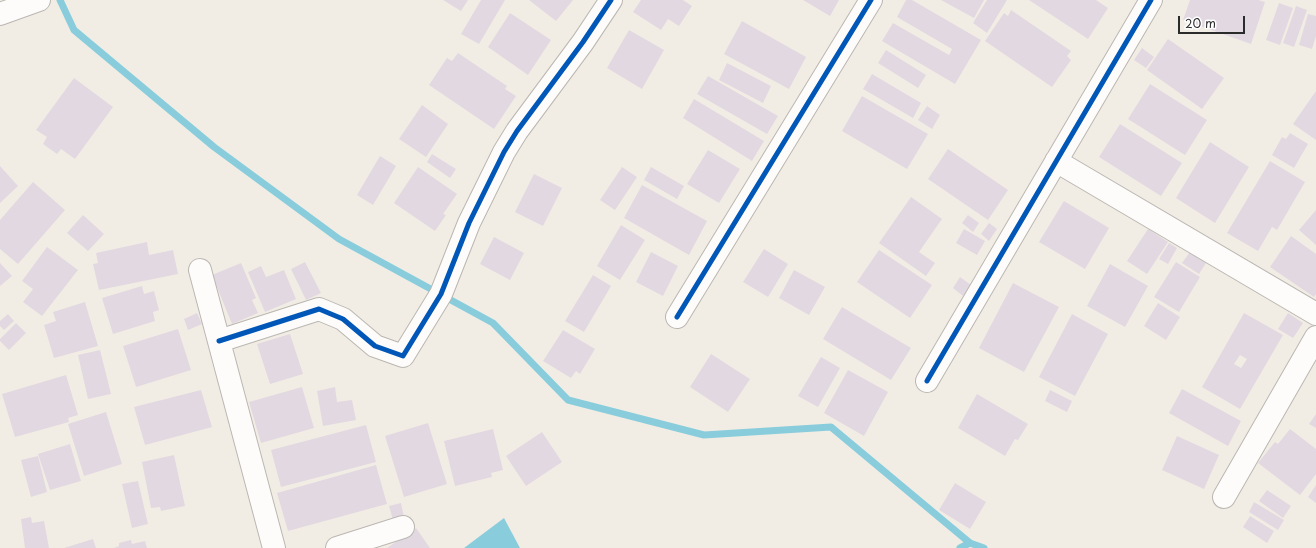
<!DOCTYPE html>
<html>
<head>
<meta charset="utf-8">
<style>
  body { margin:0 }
  #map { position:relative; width:1316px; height:548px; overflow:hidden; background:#f2ede4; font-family:"Playpen Sans",sans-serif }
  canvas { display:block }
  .scale { position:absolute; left:1178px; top:16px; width:67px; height:18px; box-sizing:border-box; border:2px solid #2b2b2b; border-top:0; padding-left:5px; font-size:12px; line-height:14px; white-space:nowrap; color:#2b2b2b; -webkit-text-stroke:3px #fff; paint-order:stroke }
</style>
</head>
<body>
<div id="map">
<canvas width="1316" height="548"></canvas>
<div class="scale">20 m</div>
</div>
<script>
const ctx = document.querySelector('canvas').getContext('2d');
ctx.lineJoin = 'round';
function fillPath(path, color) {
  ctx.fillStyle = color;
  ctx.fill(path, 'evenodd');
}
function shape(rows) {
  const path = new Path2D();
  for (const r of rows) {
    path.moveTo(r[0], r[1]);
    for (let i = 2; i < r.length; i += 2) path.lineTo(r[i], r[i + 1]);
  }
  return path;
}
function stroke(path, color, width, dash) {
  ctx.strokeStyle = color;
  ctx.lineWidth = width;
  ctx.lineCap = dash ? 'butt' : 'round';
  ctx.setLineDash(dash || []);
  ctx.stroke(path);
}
fillPath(shape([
  [504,518,520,548,464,548]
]), '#89cddd');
stroke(shape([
  [60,0,74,30,214,147,339,239,493,323,568,400,704,435,831,427,970,543,984,548],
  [960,548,970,543]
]), '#89cddd', 7);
fillPath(shape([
  [443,0,468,0,461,11],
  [481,0,505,0,479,44,461,34],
  [529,0,573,0,556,21],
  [641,0,683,0,692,6,679,26,668,19,661,30,633,12],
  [803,0,839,0,830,16],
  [906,0,912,0,981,40,955,84,882,41,893,23,949,55,952,49,897,17],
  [941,0,984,0,974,18],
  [987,0,1007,0,987,33,973,23],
  [1029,0,1096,0,1108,8,1088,39],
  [1190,0,1258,0,1265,2,1251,44,1183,20],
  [1279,3,1293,8,1280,45,1266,40],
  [1296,6,1307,10,1294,47,1283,43],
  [1011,10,1071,51,1067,56,1071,60,1052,87,985,41,1004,13,1008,16],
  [510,13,551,40,528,75,488,47],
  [1308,14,1316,16,1316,36,1312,49,1299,45],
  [742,21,806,57,789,89,724,54],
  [629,30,664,50,642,89,607,68],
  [1168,39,1224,78,1202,109,1147,70],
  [1142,48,1154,57,1146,68,1134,60],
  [886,50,926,75,918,88,878,63],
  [458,53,507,86,505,89,516,96,494,129,429,85,447,58,452,61],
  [727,63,771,86,763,103,719,80],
  [872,74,921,103,913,118,863,89],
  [708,76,778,116,767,134,697,94],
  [74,78,113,107,75,159,61,149,57,154,43,144,47,137,36,130],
  [1150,84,1207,120,1185,155,1128,119],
  [1316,91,1316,140,1293,124],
  [862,96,928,134,907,169,842,131],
  [694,99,764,141,752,161,683,118],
  [422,105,448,124,426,157,399,139],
  [927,106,940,115,932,129,918,120],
  [1120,124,1182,163,1161,196,1099,157],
  [1290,133,1308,144,1294,168,1272,155,1282,137,1286,139],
  [1210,142,1249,167,1215,223,1176,198],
  [948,149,1008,190,988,220,928,179],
  [708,150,740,169,719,203,687,184],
  [432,154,456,169,450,178,427,162],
  [380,156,396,166,373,205,357,195],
  [1270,161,1305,182,1277,230,1272,227,1258,251,1227,233],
  [0,166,18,186,0,203],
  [418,167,457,194,443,214,446,215,435,231,394,203],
  [622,167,637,177,615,210,600,200],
  [651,167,684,186,677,199,644,180],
  [534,174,562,188,543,226,515,212],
  [33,182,65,210,18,264,0,249,0,220],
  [642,185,707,221,689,255,624,218],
  [911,197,942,219,919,252,935,263,926,276,879,243],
  [1064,201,1109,228,1085,269,1039,242],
  [1316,210,1316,245,1299,230],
  [83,215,104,234,88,251,67,233],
  [968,215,979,223,973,232,962,223],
  [989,223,997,229,989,241,981,234],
  [621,225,645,240,620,280,597,266],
  [964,229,985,241,977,255,956,243],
  [1148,229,1168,242,1147,274,1127,261],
  [1291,236,1316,254,1316,294,1314,297,1270,267],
  [494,237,524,253,510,280,480,264],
  [147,242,149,255,173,250,178,274,99,290,93,264,98,263,96,253],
  [1169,243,1177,248,1168,264,1159,259],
  [47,247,78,270,42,316,23,302,33,289,22,281],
  [764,249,788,264,768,297,743,282],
  [879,250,932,285,910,318,857,282],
  [651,252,678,266,663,296,636,282],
  [1190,252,1206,263,1199,274,1182,263],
  [305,262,321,293,306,300,291,269],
  [1176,262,1200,277,1179,312,1154,297],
  [0,263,12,276,0,286],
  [241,263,256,298,252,300,258,313,232,324,212,275],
  [1110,264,1148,286,1125,327,1087,306],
  [261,266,266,277,284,270,296,299,265,312,248,272],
  [794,270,825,287,809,315,779,298],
  [593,275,611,286,584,332,565,321],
  [960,277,971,285,963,296,953,288],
  [1013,283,1059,307,1024,372,979,348],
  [142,286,144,294,154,291,159,310,153,312,155,321,113,334,102,298],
  [85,302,98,346,54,358,44,325,56,321,53,312],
  [1158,303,1180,317,1166,340,1144,326],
  [842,307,911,348,891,380,823,339],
  [197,313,202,324,188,330,184,319],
  [1244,313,1283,335,1240,409,1202,387],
  [1240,355,1247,359,1241,368,1234,364],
  [1288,313,1303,323,1293,338,1278,329],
  [8,314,14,321,4,330,0,326,0,321],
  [1072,314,1108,334,1075,396,1039,377],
  [16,323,26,333,9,350,0,341,0,339],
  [178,329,191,370,136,387,123,346],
  [563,330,595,349,580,374,576,371,571,378,543,361],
  [290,334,303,374,270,384,257,344],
  [100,350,111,394,88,399,78,355],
  [711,354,750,379,728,412,690,387],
  [821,357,840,368,818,407,798,396],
  [848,370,888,392,864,436,824,413],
  [66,375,78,415,68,418,69,422,15,437,2,394],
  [302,387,314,428,261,443,249,402],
  [335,387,337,402,352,400,356,420,323,426,317,391],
  [1182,389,1241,421,1228,446,1169,413],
  [201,390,212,427,145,445,134,407],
  [1050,390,1072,401,1067,412,1045,401],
  [977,394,1028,424,1018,440,1015,439,1005,456,958,428],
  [106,412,122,464,84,476,68,424],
  [1316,414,1316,428,1309,424],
  [428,423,447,484,404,497,385,436],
  [366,425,376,462,281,487,271,450],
  [493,429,503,470,491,473,492,477,455,486,444,441],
  [1290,429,1316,449,1316,474,1300,495,1258,463,1275,442,1278,444],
  [542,432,562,462,526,486,506,456],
  [1177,436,1219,455,1204,489,1162,470],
  [70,444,81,481,50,490,38,454],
  [174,455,185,506,161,511,160,507,151,508,142,462],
  [38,456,47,492,31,497,21,460],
  [376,465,387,504,288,531,277,493],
  [138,481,148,524,132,528,122,484],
  [955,483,986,502,970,529,939,510],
  [1316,485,1316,503,1308,497],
  [1267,490,1291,506,1283,518,1259,501],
  [1254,502,1284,520,1278,530,1249,512],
  [401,503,404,517,393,520,389,506],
  [1250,516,1274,531,1267,543,1243,527],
  [31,517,32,523,44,521,49,548,25,548,21,519],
  [416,528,430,548,387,548],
  [93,539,96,548,64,548],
  [131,540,132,544,145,541,147,548,114,548,119,546,119,543]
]), '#e2d8e1');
const minor = shape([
  [0,14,39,0],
  [1056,161,1316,314],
  [200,270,274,548],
  [677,317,871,0],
  [219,341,319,309,343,319,375,346,403,356,441,294,469,223,504,152,517,131,583,42,611,0],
  [927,381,1151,0],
  [1224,497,1316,337],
  [337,548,403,527]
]);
stroke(minor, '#bab7b2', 24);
stroke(minor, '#fdfcfb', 22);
stroke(shape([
  [677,317,871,0],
  [219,341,319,309,343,319,375,346,403,356,441,294,469,223,504,152,517,131,583,42,611,0],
  [927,381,1151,0]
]), '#0057b8', 5);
</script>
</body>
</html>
